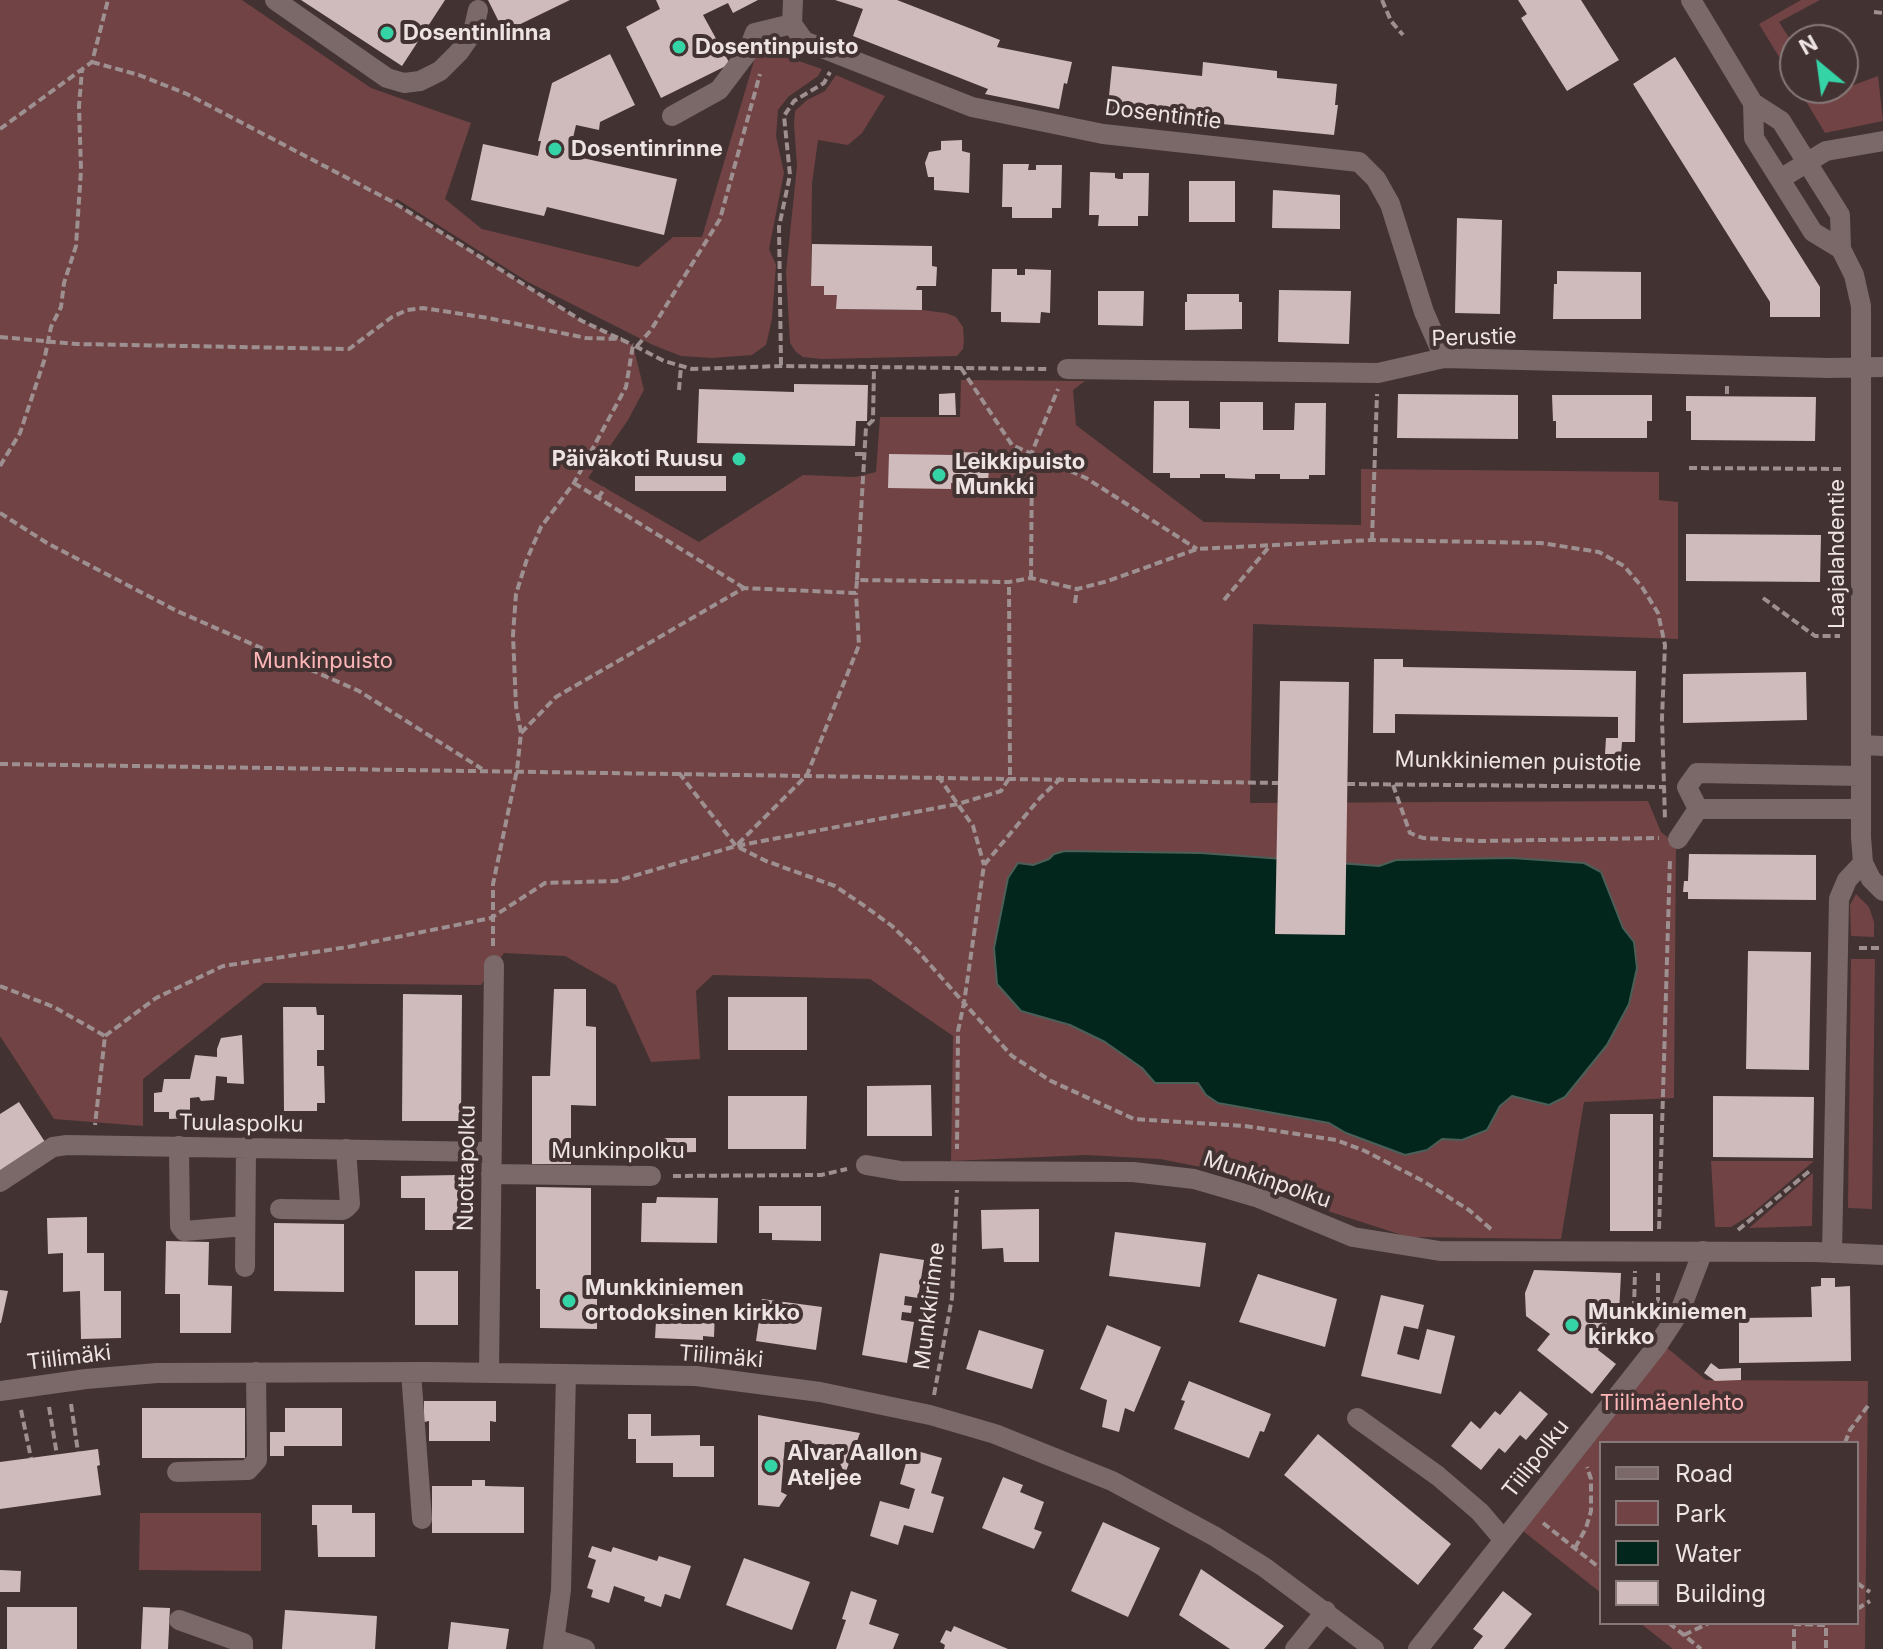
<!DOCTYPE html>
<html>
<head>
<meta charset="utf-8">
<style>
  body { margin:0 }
  #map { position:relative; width:1883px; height:1649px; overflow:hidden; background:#423232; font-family:Inter,sans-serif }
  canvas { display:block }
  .legend { position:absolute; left:1599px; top:1441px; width:260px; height:184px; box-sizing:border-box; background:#423232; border:2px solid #877979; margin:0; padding:10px 14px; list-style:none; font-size:24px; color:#eee3e3 }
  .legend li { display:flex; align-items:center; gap:16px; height:40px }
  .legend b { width:40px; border:2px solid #877979 }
  .north { position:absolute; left:1779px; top:24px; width:80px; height:80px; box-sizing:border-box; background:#423232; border:2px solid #877979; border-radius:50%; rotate:331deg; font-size:22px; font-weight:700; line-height:32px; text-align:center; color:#eee3e3 }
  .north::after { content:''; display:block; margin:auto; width:28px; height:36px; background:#35d4a7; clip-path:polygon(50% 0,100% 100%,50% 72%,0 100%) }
</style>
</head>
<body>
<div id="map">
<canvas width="1883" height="1649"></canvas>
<ul class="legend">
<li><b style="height:10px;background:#7b6969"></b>Road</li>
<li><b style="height:22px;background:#714345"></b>Park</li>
<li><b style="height:22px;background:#03261c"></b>Water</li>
<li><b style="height:22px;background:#cfbbbb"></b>Building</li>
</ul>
<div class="north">N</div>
</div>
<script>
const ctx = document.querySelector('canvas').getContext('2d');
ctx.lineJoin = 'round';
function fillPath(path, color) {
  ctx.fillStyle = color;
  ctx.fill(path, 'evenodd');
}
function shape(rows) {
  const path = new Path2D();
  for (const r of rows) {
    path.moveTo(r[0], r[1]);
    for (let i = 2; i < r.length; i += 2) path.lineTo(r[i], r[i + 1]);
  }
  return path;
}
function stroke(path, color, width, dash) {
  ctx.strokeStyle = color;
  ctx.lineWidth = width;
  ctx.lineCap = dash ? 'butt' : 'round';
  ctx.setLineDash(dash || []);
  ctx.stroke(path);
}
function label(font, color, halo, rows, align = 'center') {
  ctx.font = font + ' Inter,sans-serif';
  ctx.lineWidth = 8;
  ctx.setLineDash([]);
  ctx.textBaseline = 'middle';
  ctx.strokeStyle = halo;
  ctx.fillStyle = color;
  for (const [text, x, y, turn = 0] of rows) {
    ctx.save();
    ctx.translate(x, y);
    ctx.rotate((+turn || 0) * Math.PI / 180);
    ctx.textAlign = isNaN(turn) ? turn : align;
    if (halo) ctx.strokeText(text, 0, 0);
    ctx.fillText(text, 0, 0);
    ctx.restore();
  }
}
fillPath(shape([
  [0,0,242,0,371,88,471,123,445,199,482,229,638,267,673,237,702,237,758,47,822,69,818,76,788,97,778,110,776,136,784,173,769,249,776,265,772,319,766,345,752,355,712,358,681,356,653,345,528,282,397,199,394,202,582,321,633,345,644,390,628,420,588,478,699,542,803,475,855,477,876,472,880,417,960,417,961,380,1085,381,1073,390,1076,425,1204,522,1361,525,1361,469,1659,472,1659,500,1678,502,1678,639,1253,624,1250,803,1648,801,1661,832,1676,844,1674,1098,1584,1102,1561,1239,1408,1237,1303,1203,1226,1172,1160,1159,1086,1155,951,1161,953,1036,870,979,713,975,696,991,700,1059,651,1062,616,985,565,956,504,953,481,985,264,983,143,1079,143,1126,54,1119,0,1036],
  [1801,0,1820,0,1779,22,1795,47,1795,83,1759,24],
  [836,75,885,96,862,133,848,145,818,140,812,184,811,285,824,286,837,295,837,309,922,310,946,313,956,317,963,327,964,341,963,349,957,356,822,359,803,357,796,352,790,343,786,272,797,166,794,124,795,111,807,100,825,91],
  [1878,76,1883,121,1825,133,1798,88,1821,88,1832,93],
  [1856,894,1869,907,1874,922,1874,937,1851,936,1850,905],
  [1851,959,1875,959,1872,1209,1848,1208],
  [1711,1161,1814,1161,1749,1216,1731,1227,1715,1227],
  [1813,1173,1812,1226,1749,1228],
  [1666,1347,1706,1380,1868,1381,1865,1649,1673,1649,1640,1623,1857,1623,1857,1443,1601,1443,1601,1593,1523,1531],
  [140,1513,261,1513,261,1571,139,1570]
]), '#714345');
const water = shape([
  [1065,851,1201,853,1379,866,1396,860,1512,858,1584,863,1601,872,1623,928,1634,942,1637,968,1629,1004,1607,1045,1565,1097,1549,1105,1512,1096,1500,1106,1487,1130,1462,1140,1442,1139,1427,1150,1405,1155,1346,1133,1329,1123,1218,1103,1206,1095,1198,1083,1155,1083,1142,1068,1105,1042,1070,1025,1021,1011,997,984,994,948,1008,878,1018,863,1033,865,1049,859,1054,854,1065,851]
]);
fillPath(water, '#03261c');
stroke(water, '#4a5f58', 2);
fillPath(shape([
  [301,0,445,0,402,66],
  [488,0,570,0,504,32],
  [656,0,758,0,733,13,728,3,703,15,730,64,661,98,626,27,660,9],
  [835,0,897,0,1000,40,997,47,1072,62,1067,84,1064,83,1059,109,985,94,988,89,853,36,863,9],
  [1518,0,1581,0,1619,60,1567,91,1521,18,1527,14],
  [610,54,635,105,600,122,599,130,576,125,569,155,677,179,664,235,547,207,544,216,471,200,483,144,538,156,541,141,538,141,552,83],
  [1675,57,1820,287,1820,317,1770,317,1770,302,1633,84],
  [1203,62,1277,71,1277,78,1337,84,1335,105,1338,105,1334,135,1110,113,1112,97,1109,96,1112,66,1202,76],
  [962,140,962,151,970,153,969,193,934,190,934,177,928,177,925,163,929,152,941,150,941,141],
  [1003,164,1029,164,1028,170,1036,170,1036,165,1062,165,1061,208,1052,208,1052,218,1012,218,1012,207,1002,207],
  [1090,172,1115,173,1115,178,1119,179,1123,179,1123,173,1149,173,1148,216,1138,216,1138,226,1098,226,1099,215,1089,215],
  [1189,181,1235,181,1235,222,1189,222],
  [1273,190,1340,195,1340,229,1272,228],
  [1457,218,1502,220,1500,314,1455,313],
  [812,244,932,246,932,266,937,267,936,286,917,286,916,290,922,290,922,310,836,309,837,295,824,295,824,286,811,286],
  [992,269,1017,269,1017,275,1025,275,1025,269,1051,270,1050,313,1041,312,1040,323,1001,322,1001,312,991,312],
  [1557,271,1641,272,1641,319,1553,319,1554,284,1557,284],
  [1279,290,1351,291,1349,344,1278,342],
  [1098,291,1144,291,1143,326,1098,325],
  [1187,294,1239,294,1239,302,1242,302,1242,329,1185,330,1185,302,1187,302],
  [794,384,868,385,867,421,856,421,855,446,697,443,699,389,794,392],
  [955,393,956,415,939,415,939,394],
  [1398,394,1518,395,1518,439,1397,438],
  [1552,395,1652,395,1652,421,1647,421,1647,438,1556,438,1556,421,1553,421],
  [1686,396,1816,397,1815,441,1691,440,1691,411,1686,411],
  [1154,401,1189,401,1189,428,1220,429,1220,402,1263,402,1263,430,1294,430,1295,403,1326,403,1325,475,1309,475,1309,479,1280,479,1280,474,1255,474,1255,479,1225,478,1225,474,1200,474,1200,478,1170,478,1170,473,1153,473],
  [955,452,998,453,998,467,989,466,988,483,951,483,951,489,888,488,889,454,955,455],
  [635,476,726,476,726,491,635,491],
  [1686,534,1821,535,1820,582,1686,581],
  [1374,659,1403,659,1403,667,1636,671,1635,742,1622,742,1621,754,1605,754,1606,738,1618,738,1618,717,1395,714,1395,733,1373,733],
  [1806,672,1807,720,1683,723,1683,674],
  [1280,681,1349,682,1345,935,1275,934],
  [1689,854,1816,855,1816,900,1688,899,1688,892,1683,892,1684,881,1688,881],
  [1748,951,1811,952,1809,1070,1746,1069],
  [554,989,586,989,586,1026,596,1027,596,1106,571,1105,571,1164,532,1164,532,1076,550,1076],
  [403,994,462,995,461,1121,402,1121],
  [728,997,807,997,807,1050,728,1050],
  [283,1007,316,1007,317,1015,324,1015,324,1050,317,1050,317,1066,324,1066,325,1103,317,1103,317,1111,284,1111],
  [242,1035,244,1084,227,1083,227,1077,216,1076,214,1100,201,1101,199,1097,190,1098,190,1118,169,1119,169,1112,154,1112,154,1093,162,1092,164,1079,190,1079,195,1055,217,1057,217,1049,221,1038],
  [931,1085,932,1136,867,1136,867,1086],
  [728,1096,807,1096,806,1149,728,1149],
  [1713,1096,1814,1097,1813,1158,1713,1157],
  [19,1102,45,1142,0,1171,0,1114],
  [1610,1114,1653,1114,1653,1231,1610,1231],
  [656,1138,696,1138,696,1152,656,1153],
  [458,1175,458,1230,425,1230,425,1198,401,1198,401,1176],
  [536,1187,591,1188,591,1289,597,1289,597,1329,540,1328,540,1289,536,1289],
  [657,1197,718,1198,717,1243,641,1242,642,1203,656,1203],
  [759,1206,821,1206,821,1241,772,1240,772,1233,759,1233],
  [1039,1209,1039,1262,1004,1262,1003,1248,982,1249,981,1210],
  [87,1217,87,1253,104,1253,104,1291,121,1291,121,1338,81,1339,80,1291,63,1292,63,1253,48,1254,47,1218],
  [274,1223,344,1224,344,1292,274,1291],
  [1115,1232,1206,1243,1200,1287,1109,1276],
  [166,1241,209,1242,208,1285,232,1286,231,1333,180,1333,180,1294,165,1294],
  [880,1253,924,1260,918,1298,905,1296,904,1305,912,1306,911,1313,902,1312,901,1320,914,1322,907,1363,862,1355],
  [1534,1270,1621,1273,1619,1314,1610,1312,1598,1350,1616,1364,1592,1394,1537,1350,1550,1334,1526,1316,1525,1293],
  [415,1271,458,1271,458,1325,415,1325],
  [1258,1274,1337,1299,1325,1347,1239,1322],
  [1821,1278,1835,1278,1835,1287,1850,1286,1851,1361,1739,1363,1739,1318,1812,1317,1811,1287,1821,1286],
  [0,1290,8,1291,1,1323,0,1323],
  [1381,1295,1424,1305,1418,1329,1404,1326,1397,1354,1419,1360,1427,1329,1455,1336,1441,1394,1361,1376],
  [762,1299,822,1307,816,1350,756,1341],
  [657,1304,705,1306,704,1310,715,1310,714,1337,703,1336,703,1340,655,1338],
  [1107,1325,1161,1347,1134,1412,1125,1408,1119,1432,1102,1427,1107,1400,1080,1389],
  [979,1330,1044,1350,1032,1389,966,1369],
  [1711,1363,1719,1369,1741,1368,1741,1380,1715,1381,1704,1373],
  [1189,1381,1271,1414,1264,1432,1260,1431,1249,1458,1174,1429,1185,1401,1181,1400],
  [1520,1391,1548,1414,1526,1440,1520,1435,1505,1453,1499,1448,1481,1470,1451,1446,1471,1421,1480,1429,1495,1411,1500,1415],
  [424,1401,496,1401,496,1422,490,1421,490,1441,429,1441,429,1421,424,1422],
  [142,1408,245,1408,245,1458,142,1458],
  [285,1408,342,1408,342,1446,284,1446,284,1456,270,1456,270,1432,285,1432],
  [628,1414,651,1414,651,1436,700,1435,700,1446,714,1446,714,1477,673,1477,673,1463,636,1463,636,1439,628,1439],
  [758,1415,860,1433,845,1474,837,1457,829,1450,813,1443,785,1442,781,1492,787,1495,779,1507,758,1505],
  [1318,1434,1451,1544,1418,1585,1284,1475],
  [98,1449,100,1465,97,1466,101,1495,0,1509,0,1462],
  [910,1449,942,1458,931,1493,944,1497,933,1533,904,1525,898,1545,870,1536,880,1501,909,1509,915,1489,900,1484],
  [1003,1477,1023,1485,1020,1492,1044,1502,1034,1529,1042,1532,1034,1549,982,1528],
  [472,1480,485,1480,485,1486,524,1487,524,1533,432,1533,432,1486,472,1486],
  [312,1505,352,1505,352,1513,375,1513,375,1557,318,1557,317,1525,312,1525],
  [1103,1522,1160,1548,1128,1617,1071,1591],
  [592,1546,611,1552,613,1547,657,1561,659,1556,691,1566,680,1599,665,1594,661,1607,644,1601,645,1597,614,1586,609,1603,591,1597,593,1590,587,1588,596,1560,588,1557],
  [744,1558,810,1582,792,1630,726,1605],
  [1201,1569,1284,1626,1264,1649,1230,1649,1179,1615],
  [0,1570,21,1571,20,1592,0,1592],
  [851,1591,877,1600,869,1624,899,1634,893,1649,836,1649,846,1620,842,1619],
  [1503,1591,1532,1614,1504,1649,1473,1649,1483,1636,1473,1629],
  [7,1607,77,1607,77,1649,7,1649],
  [143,1607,170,1608,168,1649,141,1649],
  [285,1610,377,1616,375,1649,282,1649],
  [451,1622,509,1629,506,1649,448,1649],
  [954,1626,1008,1649,944,1649,945,1645,940,1642,946,1630,951,1632]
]), '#cfbbbb');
stroke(shape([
  [1382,0,1391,21,1403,35],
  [1874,12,1883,13],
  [92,62,139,75,187,94,393,202,582,321,633,345],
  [0,129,92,62,108,0],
  [0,337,76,344,349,349,392,317,407,310,423,308,488,318,586,338,622,339],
  [637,346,651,330,720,219,760,74],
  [781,365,779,227,790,175,784,116,794,101,824,83,830,72],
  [961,368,1012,445,1086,478,1197,549],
  [1727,386,1727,397],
  [679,390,681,366],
  [855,454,865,454],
  [0,466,20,433,44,361,51,327,61,307,64,283,76,246,81,170,79,106,82,70],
  [1689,468,1842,469],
  [574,483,744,588],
  [598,498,605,488],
  [0,513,47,543,177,611,359,691,482,769],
  [1372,540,1377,394],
  [1031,578,1032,452,1058,389],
  [857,580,866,427,873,420,874,368],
  [1763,598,1815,636,1840,636],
  [1224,600,1269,547],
  [1075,603,1077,589],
  [521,733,556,697,744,588,856,593,857,580,1009,582,1031,578,1077,589,1108,581,1197,549,1372,540,1541,543,1599,552,1624,566,1642,587,1658,613,1665,645,1662,718,1665,820],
  [0,764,1278,783],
  [679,773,736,846,766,861,835,886,866,907,892,926,917,950,964,1003,958,1031,957,1149],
  [938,776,973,826,984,865],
  [1061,778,1040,798,984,865,964,1003,1012,1056,1051,1081,1134,1119,1245,1126,1336,1140,1365,1151,1423,1181,1469,1210,1492,1230],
  [1347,784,1665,787],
  [1393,785,1410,833,1423,838,1479,841,1659,838],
  [738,844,807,775,859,645,856,593],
  [493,946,493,884,517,770,521,733,516,706,513,635,516,594,527,559,541,527,574,483,626,387,633,345,664,361,692,369,781,366,1048,369],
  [1859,948,1883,948],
  [0,986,54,1007,105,1036,95,1125],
  [105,1036,156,998,223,966,348,947,491,918,545,883,616,881,736,846,958,804,1001,791,1010,777,1009,582],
  [673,1176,821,1175,847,1169],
  [1659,1229,1670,858],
  [1738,1230,1812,1169],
  [1658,1305,1658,1270],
  [1619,1308,1655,1310],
  [1634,1309,1635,1271],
  [934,1395,952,1298,957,1190],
  [71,1404,78,1452],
  [49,1407,57,1455],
  [21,1410,31,1458],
  [1845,1443,1850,1430,1870,1403],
  [1543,1523,1601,1569],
  [1575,1548,1586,1528,1591,1511,1591,1479,1587,1467],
  [1857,1583,1870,1592],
  [1857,1609,1870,1601],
  [1669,1623,1701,1649],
  [1684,1635,1709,1623],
  [1794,1649,1794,1624,1826,1625,1826,1649]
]), '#9e9090', 4, [8, 4]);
stroke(shape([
  [275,0,387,78,404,83,420,81,440,71,459,52,473,32,478,10],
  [793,0,792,24,804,41,972,107,1103,134,1359,162,1376,179,1390,204,1424,312,1444,358],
  [1691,0,1753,103,1781,121,1840,215,1841,249,1854,275,1861,306,1861,837,1863,863,1871,879,1883,891],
  [1753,103,1754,138,1813,232,1841,249],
  [672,116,719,90,747,53,755,33,792,24],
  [1780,179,1826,151,1883,141],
  [1067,369,1378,373,1444,358,1829,368,1883,367],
  [1861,745,1883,746],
  [1860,809,1698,809,1687,787,1697,773,1861,776],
  [1678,839,1698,809],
  [179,1146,180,1226,184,1231,245,1226],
  [866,1165,901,1171,1133,1172,1194,1179,1259,1198,1353,1237,1440,1251,1815,1252,1883,1255],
  [491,1174,651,1176],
  [0,1182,53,1147,67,1145,491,1152],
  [280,1209,343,1210,346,1208,350,1204,346,1149],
  [1832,1253,1839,899,1847,880,1863,863],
  [245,1267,246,1147],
  [411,1372,422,1519],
  [489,1372,494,965],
  [0,1391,86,1379,157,1373,429,1372,696,1376,820,1392,930,1415,995,1434,1112,1481,1214,1536,1264,1567,1374,1649],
  [1357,1418,1438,1476,1480,1512,1503,1539],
  [177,1472,248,1470,257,1460,256,1372],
  [179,1620,243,1643,243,1649],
  [555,1639,585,1649],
  [553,1649,561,1590,566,1374],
  [1295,1649,1326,1611],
  [1418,1649,1657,1346,1680,1311,1703,1251]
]), '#7b6969', 20);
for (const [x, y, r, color] of [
  [387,33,8,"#35d4a7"],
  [679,47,8,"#35d4a7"],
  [555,149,8,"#35d4a7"],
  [739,459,8,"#35d4a7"],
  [939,475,8,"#35d4a7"],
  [569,1301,8,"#35d4a7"],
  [1572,1325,8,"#35d4a7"],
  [771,1466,8,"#35d4a7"]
]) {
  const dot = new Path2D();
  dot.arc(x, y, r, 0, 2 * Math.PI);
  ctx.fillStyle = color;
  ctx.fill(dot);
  stroke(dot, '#423232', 3);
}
label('bold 22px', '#eee3e3', '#423232', [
  ["Dosentinlinna",403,33],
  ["Dosentinpuisto",695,47],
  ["Dosentinrinne",571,149],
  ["Päiväkoti Ruusu",723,459,"right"],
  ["Leikkipuisto",955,462],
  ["Munkki",955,487],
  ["Munkkiniemen",585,1288],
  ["ortodoksinen kirkko",585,1313],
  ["Munkkiniemen",1588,1312],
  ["kirkko",1588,1337],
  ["Alvar Aallon",787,1453],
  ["Ateljee",787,1478]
], 'left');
label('22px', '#eee3e3', '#423232', [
  ["Dosentintie",1163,115,7],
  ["Perustie",1474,338,-2],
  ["Laajalahdentie",1837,554,-90],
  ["Munkkiniemen puistotie",1518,762,1],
  ["Tuulaspolku",241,1124,1],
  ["Munkinpolku",618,1151],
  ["Nuottapolku",467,1168,-89],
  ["Munkinpolku",1267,1180,19],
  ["Munkkirinne",930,1306,-83],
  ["Tiilimäki",721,1357,5],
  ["Tiilimäki",69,1358,-7],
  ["Tiilipolku",1536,1459,-52]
]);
label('22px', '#fdb5b7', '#423232', [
  ["Munkinpuisto",323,661],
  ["Tiilimäenlehto",1672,1403]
]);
</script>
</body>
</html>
